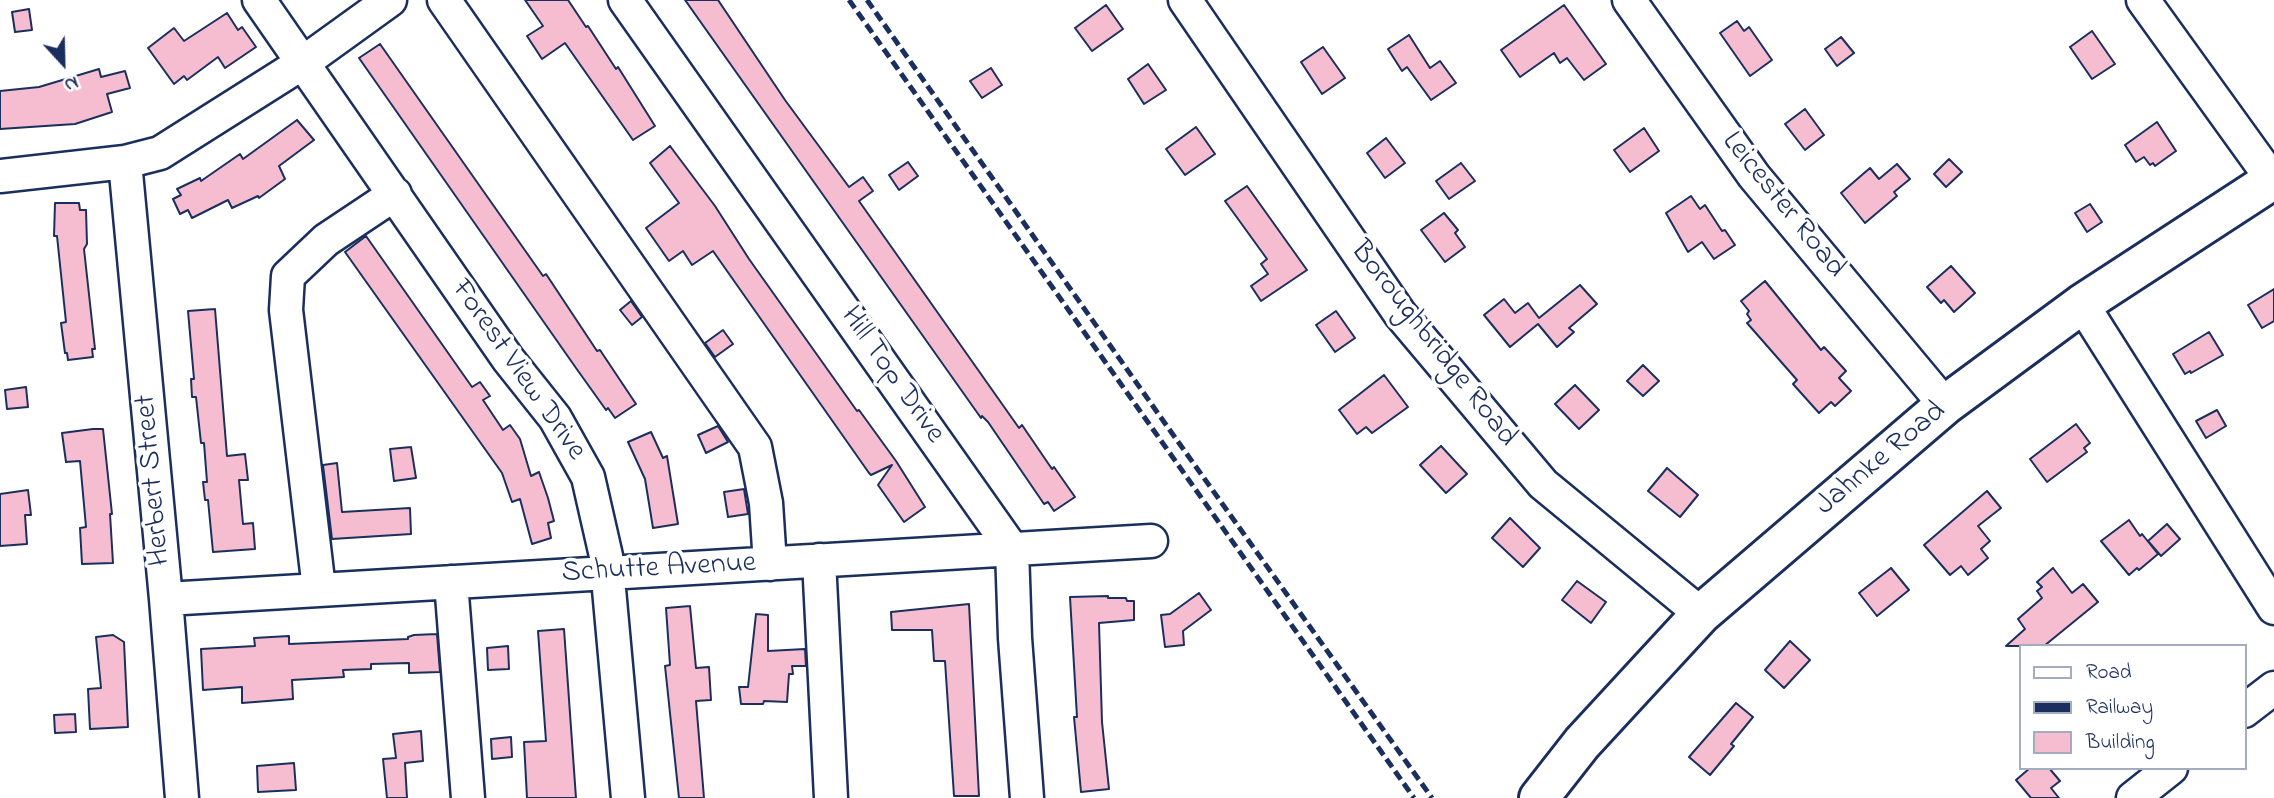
<!DOCTYPE html>
<html>
<head>
<meta charset="utf-8">
<style>
  body { margin:0 }
  #map { position:relative; width:2274px; height:798px; overflow:hidden; background:#fff; font-family:"Indie Flower",sans-serif }
  canvas { display:block }
  .legend { position:absolute; left:2019px; top:644px; width:228px; height:126px; box-sizing:border-box; background:#fff; border:2px solid #a4acbf; margin:0; padding:9px 12px; list-style:none; font-size:21px; color:#1b2f5e }
  .legend li { display:flex; align-items:center; gap:14px; height:35px }
  .legend b { width:35px; border:2px solid #a4acbf }
  .north { position:absolute; left:28px; top:28px; width:70px; height:70px; -webkit-text-stroke:5px #fff; paint-order:stroke; rotate:158deg; font-size:19px; font-weight:700; line-height:28px; text-align:center; color:#1b2f5e }
  .north::after { content:''; display:block; margin:auto; width:24px; height:32px; background:#1b2f5e; clip-path:polygon(50% 0,100% 100%,50% 72%,0 100%) }
</style>
</head>
<body>
<div id="map">
<canvas width="2274" height="798"></canvas>
<ul class="legend">
<li><b style="height:9px;background:#fff"></b>Road</li>
<li><b style="height:9px;background:#1b2f5e"></b>Railway</li>
<li><b style="height:19px;background:#f6bdd1"></b>Building</li>
</ul>
<div class="north">N</div>
</div>
<script>
const ctx = document.querySelector('canvas').getContext('2d');
ctx.lineJoin = 'round';
function fillPath(path, color) {
  ctx.fillStyle = color;
  ctx.fill(path, 'evenodd');
}
function shape(rows) {
  const path = new Path2D();
  for (const r of rows) {
    path.moveTo(r[0], r[1]);
    for (let i = 2; i < r.length; i += 2) path.lineTo(r[i], r[i + 1]);
  }
  return path;
}
function stroke(path, color, width, dash) {
  ctx.strokeStyle = color;
  ctx.lineWidth = width;
  ctx.lineCap = dash ? 'butt' : 'round';
  ctx.setLineDash(dash || []);
  ctx.stroke(path);
}
function label(font, color, halo, rows, align = 'center') {
  ctx.font = font + ' "Indie Flower",sans-serif';
  ctx.lineWidth = 7;
  ctx.setLineDash([]);
  ctx.textBaseline = 'middle';
  ctx.strokeStyle = halo;
  ctx.fillStyle = color;
  for (const [text, x, y, turn = 0] of rows) {
    ctx.save();
    ctx.translate(x, y);
    ctx.rotate((+turn || 0) * Math.PI / 180);
    ctx.textAlign = isNaN(turn) ? turn : align;
    if (halo) ctx.strokeText(text, 0, 0);
    ctx.fillText(text, 0, 0);
    ctx.restore();
  }
}
const building = shape([
  [525,0,568,0,586,27,588,26,616,69,618,67,655,126,633,140,565,43,542,59,527,36,543,26,525,0],
  [685,0,718,0,785,100,849,187,863,177,873,191,859,201,1019,428,1022,425,1052,469,1054,467,1075,497,1054,511,1048,502,1044,504,988,422,982,416,981,418,685,0],
  [1106,5,1123,29,1092,51,1075,28,1106,5],
  [1564,5,1606,64,1584,80,1567,58,1560,63,1554,53,1520,77,1501,50,1564,5],
  [29,9,32,30,15,32,12,12,29,9],
  [227,13,238,30,242,27,256,47,225,68,218,57,187,80,184,76,174,84,148,48,174,28,184,41,227,13],
  [1737,21,1744,31,1749,27,1772,60,1750,76,1720,33,1737,21],
  [2092,31,2115,64,2092,79,2070,47,2092,31],
  [1409,35,1430,68,1440,61,1456,83,1431,100,1407,67,1402,71,1388,49,1409,35],
  [1841,37,1854,53,1837,66,1825,49,1841,37],
  [380,44,543,276,546,274,597,351,600,350,636,404,615,418,608,408,606,410,576,368,359,58,380,44],
  [1323,47,1345,78,1322,94,1301,62,1323,47],
  [1148,64,1166,90,1144,104,1128,79,1148,64],
  [991,68,1002,85,982,98,970,81,991,68],
  [99,69,101,77,125,71,130,88,107,94,112,112,75,124,0,129,0,91,39,87,99,69],
  [1805,109,1824,135,1805,150,1785,124,1805,109],
  [297,120,314,140,279,166,285,179,259,198,258,196,232,208,228,200,192,218,188,210,180,214,173,199,181,195,177,189,200,178,201,181,240,154,243,159,297,120],
  [2157,122,2176,151,2155,166,2153,163,2150,165,2144,157,2136,162,2125,145,2157,122],
  [1196,127,1215,154,1185,175,1166,149,1196,127],
  [1644,128,1659,151,1630,172,1614,150,1644,128],
  [1386,138,1405,163,1385,178,1367,153,1386,138],
  [670,146,715,206,749,259,857,411,859,410,896,461,925,507,904,522,878,485,892,465,871,475,869,473,713,251,692,265,683,251,669,261,646,228,679,203,650,163,670,146],
  [1949,159,1962,172,1946,187,1934,174,1949,159],
  [908,162,918,176,899,190,889,175,908,162],
  [1461,163,1475,181,1449,199,1436,181,1461,163],
  [1897,164,1910,179,1894,192,1897,196,1865,223,1841,193,1870,168,1879,179,1897,164],
  [1247,186,1307,270,1261,301,1251,286,1268,274,1261,264,1267,259,1225,201,1247,186],
  [1691,196,1700,209,1705,205,1722,231,1725,230,1735,245,1714,259,1702,242,1688,252,1666,213,1691,196],
  [55,203,79,203,80,210,86,210,87,244,84,249,95,349,92,349,93,357,68,360,67,353,65,353,61,323,66,322,57,236,54,236,55,203],
  [2090,204,2102,222,2087,232,2075,213,2090,204],
  [1444,213,1458,230,1455,233,1465,247,1445,262,1421,230,1444,213],
  [366,236,472,387,480,382,490,396,483,400,503,430,510,425,520,439,531,476,539,472,548,498,554,521,548,523,551,538,532,544,520,499,512,502,502,473,345,252,366,236],
  [1951,266,1975,293,1954,312,1944,300,1941,303,1927,287,1951,266],
  [1765,281,1821,350,1824,347,1846,371,1839,378,1851,391,1835,406,1831,402,1819,413,1793,384,1797,380,1747,323,1751,320,1747,314,1749,311,1741,301,1765,281],
  [1580,285,1597,304,1569,328,1574,332,1557,347,1538,324,1510,347,1484,315,1504,299,1515,313,1528,303,1539,318,1580,285],
  [2274,289,2274,321,2262,328,2248,305,2274,289],
  [631,301,642,317,632,325,620,310,631,301],
  [215,309,227,456,245,454,248,480,239,480,243,524,253,523,255,549,213,552,208,500,205,500,203,482,207,482,204,443,201,443,196,397,192,397,191,379,194,379,188,311,215,309],
  [1336,311,1355,338,1335,352,1316,325,1336,311],
  [723,330,733,344,715,357,705,343,723,330],
  [2209,332,2223,355,2191,373,2190,371,2185,374,2173,354,2209,332],
  [1643,365,1659,381,1643,396,1627,381,1643,365],
  [1384,375,1408,407,1372,433,1366,427,1357,434,1339,410,1384,375],
  [1575,385,1599,410,1579,429,1555,404,1575,385],
  [26,387,28,407,7,409,5,390,26,387],
  [2217,410,2226,426,2206,438,2196,421,2217,410],
  [2076,424,2090,443,2084,448,2087,452,2047,482,2030,459,2076,424],
  [718,426,728,442,706,453,698,435,718,426],
  [93,429,103,429,112,514,110,514,113,563,82,564,80,528,86,527,80,461,66,462,62,433,93,429],
  [651,432,663,458,667,456,678,524,653,528,645,479,628,442,651,432],
  [1441,446,1467,474,1446,493,1420,465,1441,446],
  [411,447,416,478,394,481,390,449,411,447],
  [337,463,342,512,410,508,411,534,332,539,323,465,337,463],
  [1667,468,1698,495,1680,517,1648,491,1667,468],
  [744,489,748,514,728,517,724,492,744,489],
  [28,490,31,515,25,515,27,544,0,546,0,494,28,490],
  [1987,491,2001,508,1978,526,1990,541,1981,549,1988,558,1968,575,1961,566,1950,575,1924,545,1987,491],
  [1510,518,1540,548,1523,567,1492,538,1510,518],
  [2129,520,2140,536,2142,534,2158,554,2139,570,2137,568,2129,575,2101,541,2129,520],
  [2167,524,2180,539,2161,556,2148,541,2167,524],
  [1891,568,1909,590,1877,616,1859,593,1891,568],
  [2053,568,2072,593,2083,584,2098,602,2044,646,2006,646,2025,629,2018,619,2042,598,2037,591,2042,587,2037,582,2053,568],
  [1577,581,1606,602,1591,623,1562,600,1577,581],
  [1199,593,1211,610,1183,631,1184,645,1165,647,1161,615,1170,614,1199,593],
  [1108,596,1108,598,1126,598,1127,601,1134,601,1134,620,1099,623,1102,722,1109,789,1081,792,1074,717,1077,717,1070,597,1108,596],
  [969,604,979,796,954,796,945,661,934,661,932,630,892,630,891,612,969,604],
  [690,606,696,668,709,667,711,700,696,701,704,798,679,798,665,666,670,665,666,608,690,606],
  [756,614,768,615,768,651,805,649,806,666,792,666,793,674,789,674,787,702,764,701,763,704,741,704,739,687,748,687,756,614],
  [564,629,576,798,527,798,524,742,546,741,538,631,564,629],
  [437,634,440,672,409,673,409,663,371,664,371,669,343,670,344,677,292,680,293,699,242,703,242,687,203,690,201,649,255,646,254,638,289,636,289,644,408,639,408,637,414,635,437,634],
  [113,635,124,642,128,727,90,729,88,689,101,688,96,637,113,635],
  [1790,641,1810,660,1784,688,1765,670,1790,641],
  [508,646,509,669,488,670,487,648,508,646],
  [1736,703,1753,717,1731,744,1734,746,1710,775,1689,757,1736,703],
  [75,714,76,732,55,733,54,715,75,714],
  [421,731,423,761,405,763,407,798,387,798,383,759,396,758,393,734,421,731],
  [511,737,512,757,492,759,491,739,511,737],
  [294,763,296,790,258,792,257,766,294,763],
  [2030,768,2049,768,2060,781,2051,788,2059,798,2031,798,2016,780,2030,768]
]);
fillPath(building, '#f6bdd1');
stroke(building, '#1b2f5e', 2);
const minor = shape([
  [259,0,508,359,555,418,588,477,606,556,628,798],
  [444,0,755,447,766,503,770,564],
  [625,0,1012,549,1015,638,1027,798],
  [1185,0,1400,314,1543,484,1701,614],
  [1629,0,1754,176,1945,405],
  [2143,0,2274,182],
  [125,162,166,599,182,798],
  [0,176,125,162,160,153,304,62,390,0],
  [2082,304,2274,608],
  [819,560,831,798],
  [451,582,468,798],
  [319,589,286,310,288,276,326,240,395,194],
  [166,599,1151,541],
  [2244,711,2274,688],
  [2133,798,2171,768]
]);
const major = shape([
  [1539,798,1582,743,1701,614,1945,405,2082,304,2274,179]
]);
stroke(minor, '#1b2f5e', 37);
stroke(major, '#1b2f5e', 44);
stroke(minor, '#fff', 32);
stroke(major, '#fff', 38);
stroke(shape([
  [849,0,1414,798],
  [867,0,1169,429,1432,798]
]), '#1b2f5e', 5, [10, 5]);
label('30px', '#1b2f5e', '#fff', [
  ["Leicester Road",1782,206,51],
  ["Boroughbridge Road",1432,345,52],
  ["Forest View Drive",517,371,55],
  ["Hill Top Drive",891,376,55],
  ["Jahnke Road",1882,460,-40],
  ["Herbert Street",155,480,-95],
  ["Schutte Avenue",659,570,-3]
]);
</script>
</body>
</html>
